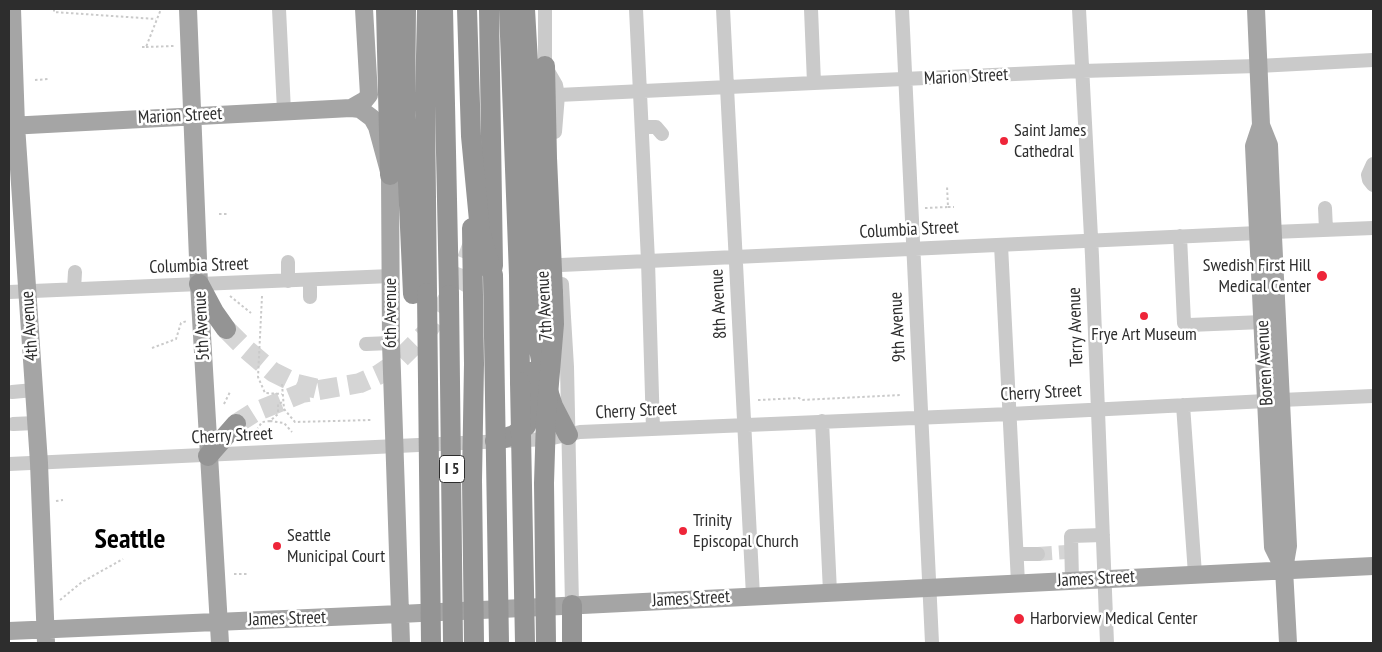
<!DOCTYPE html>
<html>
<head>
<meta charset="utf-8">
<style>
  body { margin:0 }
  #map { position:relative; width:1382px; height:652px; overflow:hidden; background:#fff; font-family:"PT Sans Narrow",sans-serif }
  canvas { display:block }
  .frame { position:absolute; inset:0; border:10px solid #2d2d2d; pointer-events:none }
</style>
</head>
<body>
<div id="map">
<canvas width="1382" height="652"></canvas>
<div class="frame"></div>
</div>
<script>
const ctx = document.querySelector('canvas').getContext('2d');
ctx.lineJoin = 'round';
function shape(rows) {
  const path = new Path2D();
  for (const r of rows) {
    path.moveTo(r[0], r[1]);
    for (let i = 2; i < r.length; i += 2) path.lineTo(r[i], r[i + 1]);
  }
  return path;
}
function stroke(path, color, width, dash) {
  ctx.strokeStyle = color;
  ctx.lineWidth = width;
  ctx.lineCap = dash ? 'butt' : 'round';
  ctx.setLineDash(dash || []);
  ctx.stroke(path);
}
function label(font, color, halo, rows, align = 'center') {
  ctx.font = font + ' "PT Sans Narrow",sans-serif';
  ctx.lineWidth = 5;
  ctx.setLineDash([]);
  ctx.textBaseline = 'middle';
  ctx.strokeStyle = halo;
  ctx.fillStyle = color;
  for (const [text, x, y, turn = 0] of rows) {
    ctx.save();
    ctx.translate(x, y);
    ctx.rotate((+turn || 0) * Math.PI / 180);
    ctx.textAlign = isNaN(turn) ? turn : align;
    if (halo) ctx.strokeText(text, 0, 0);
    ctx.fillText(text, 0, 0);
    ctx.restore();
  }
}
stroke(shape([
  [1038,554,1067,552]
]), '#d5d5d5', 14, [14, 7]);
stroke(shape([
  [226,329,246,349,273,372,297,384,318,389],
  [236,424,255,412,302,393,360,383,378,375,397,362,426,333,440,313,461,275,472,246]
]), '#d5d5d5', 20, [20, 10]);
stroke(shape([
  [54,9,54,12,156,19],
  [142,47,146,47,161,9],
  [146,47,174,46],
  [35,80,49,79],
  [948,207,954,207],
  [925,208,948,207,947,186],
  [219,214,228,214],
  [230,296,251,313],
  [262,296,258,377,265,393,282,394],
  [152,348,176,339,181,323,187,321],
  [282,384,284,409,295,422,372,420],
  [758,400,799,398,802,400,902,395],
  [224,404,230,392],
  [270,421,284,423,292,432],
  [254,434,262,422,270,421,278,414,278,404,283,402],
  [56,501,63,500],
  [234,574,247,574],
  [60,600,82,582,123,559]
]), '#cacaca', 2, [2.5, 2.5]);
stroke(shape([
  [279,9,284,111],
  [545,9,545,66,556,85,558,95,555,132],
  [636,9,648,261,653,429],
  [723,9,753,596],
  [811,9,814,83],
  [902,9,932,643],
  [1079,9,1092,256,1107,643],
  [558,95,814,83,1082,71,1258,66,1373,60],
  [642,127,656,127,662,134],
  [1373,164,1368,175,1369,180,1373,185],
  [1325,208,1326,230],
  [1273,232,1373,228],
  [1180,236,1184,323,1189,325,1263,322],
  [1001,245,1018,583],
  [288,262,288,281],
  [561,265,1258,233],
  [310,280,310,297],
  [562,284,567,367,572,605],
  [74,289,75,272],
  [9,292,391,276],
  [366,344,391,343],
  [12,392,34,390],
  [1281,400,1373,396],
  [1183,405,1195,574],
  [822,421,830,592],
  [13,424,36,423],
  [9,464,548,439,580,432,1010,414,1266,401],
  [1017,554,1038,554],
  [1072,580,1071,536,1103,535]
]), '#cacaca', 14);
stroke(shape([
  [12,9,16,125,39,463,46,643],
  [188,9,199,284,220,643],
  [1256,9,1261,125,1269,145,1272,216,1288,546,1284,569,1288,643],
  [351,108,365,100,369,95,364,9],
  [1261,125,1254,146,1273,547,1284,569],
  [9,126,351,108,360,109,372,118,377,127,390,175,391,343,401,643],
  [9,631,400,614,1373,566]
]), '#a5a5a5', 18);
stroke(shape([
  [386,9,390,175],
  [406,9,405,116,413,294],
  [443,9,449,295],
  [489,9,493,266],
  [509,9,519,275,520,382],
  [525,9,534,169,538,343,544,378,553,406,568,435],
  [545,66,547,158,553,293],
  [199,284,214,312,226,329],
  [427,293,425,104,427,9],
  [495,441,514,435,526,426,535,405,536,370],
  [208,456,236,424],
  [572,605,572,643]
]), '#949494', 20);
stroke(shape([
  [467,9,471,136,480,231,493,275,499,643],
  [472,228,474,364,472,480,474,643],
  [427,293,431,643],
  [449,295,453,643],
  [520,382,525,643],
  [546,643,544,483,546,419,554,324,553,293]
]), '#949494', 20);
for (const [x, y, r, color] of [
  [1004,141,5,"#ee2539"],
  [1322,276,6,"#ee2539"],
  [1144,316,5,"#ee2539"],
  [683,531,5,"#ee2539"],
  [277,546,5,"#ee2539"],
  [1019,619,6,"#ee2539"]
]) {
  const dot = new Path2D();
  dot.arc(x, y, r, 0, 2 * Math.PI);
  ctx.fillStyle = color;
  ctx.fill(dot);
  stroke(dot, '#fff', 2);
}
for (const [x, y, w] of [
  [452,469,25]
]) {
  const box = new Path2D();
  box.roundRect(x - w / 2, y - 13.5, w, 27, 4);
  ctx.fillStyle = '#fff';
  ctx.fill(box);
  stroke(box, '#2d2d2d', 1);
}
label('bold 16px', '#2d2d2d', null, [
  ["I 5",452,469]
]);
label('18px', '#2d2d2d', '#fff', [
  ["Marion Street",966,77,-3],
  ["Marion Street",180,116,-3],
  ["Columbia Street",909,230,-3],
  ["Columbia Street",199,266,-2],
  ["8th Avenue",719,304,-93],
  ["7th Avenue",545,306,-93],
  ["6th Avenue",391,313,-90],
  ["4th Avenue",30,326,-94],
  ["5th Avenue",202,326,-93],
  ["9th Avenue",898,327,-93],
  ["Terry Avenue",1076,327,-92],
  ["Boren Avenue",1265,363,-93],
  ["Cherry Street",1041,393,-3],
  ["Cherry Street",636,411,-3],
  ["Cherry Street",232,436,-3],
  ["James Street",1096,579,-3],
  ["James Street",691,599,-3],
  ["James Street",287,619,-2]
]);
label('18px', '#2d2d2d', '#fff', [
  ["Saint James",1014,131],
  ["Cathedral",1014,152],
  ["Swedish First Hill",1311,266,"right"],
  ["Medical Center",1311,287,"right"],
  ["Frye Art Museum",1144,335,"center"],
  ["Trinity",693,521],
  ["Episcopal Church",693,542],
  ["Seattle",287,536],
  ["Municipal Court",287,557],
  ["Harborview Medical Center",1030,619]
], 'left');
label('bold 28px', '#000', '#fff', [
  ["Seattle",130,540]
]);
</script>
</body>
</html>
